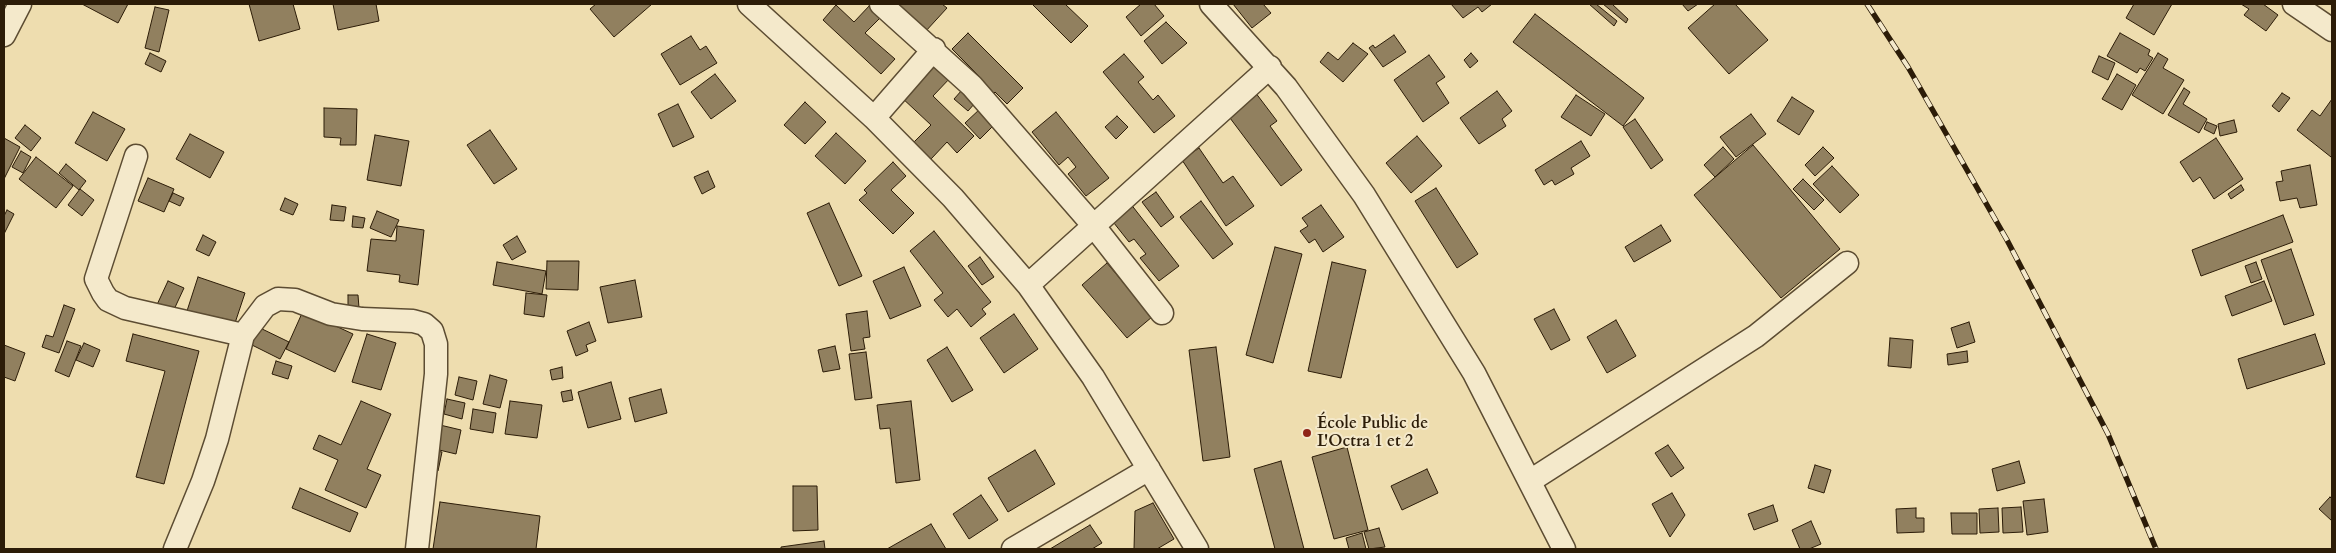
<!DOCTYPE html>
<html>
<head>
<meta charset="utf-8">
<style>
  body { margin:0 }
  #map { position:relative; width:2336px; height:553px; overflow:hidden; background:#eeddaf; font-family:Cardo,serif }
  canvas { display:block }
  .frame { position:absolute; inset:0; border:5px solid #2c1c08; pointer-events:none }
</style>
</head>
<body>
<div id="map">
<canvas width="2336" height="553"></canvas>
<div class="frame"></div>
</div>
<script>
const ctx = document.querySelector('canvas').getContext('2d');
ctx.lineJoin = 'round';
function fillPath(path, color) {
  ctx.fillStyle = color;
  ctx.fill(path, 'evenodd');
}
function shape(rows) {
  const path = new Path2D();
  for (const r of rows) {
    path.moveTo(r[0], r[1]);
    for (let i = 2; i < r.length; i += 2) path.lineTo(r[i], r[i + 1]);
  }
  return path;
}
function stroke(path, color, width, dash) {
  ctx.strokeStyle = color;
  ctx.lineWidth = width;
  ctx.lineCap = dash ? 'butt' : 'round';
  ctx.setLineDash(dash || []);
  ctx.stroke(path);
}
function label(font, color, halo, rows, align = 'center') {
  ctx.font = font + ' Cardo,serif';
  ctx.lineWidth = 4;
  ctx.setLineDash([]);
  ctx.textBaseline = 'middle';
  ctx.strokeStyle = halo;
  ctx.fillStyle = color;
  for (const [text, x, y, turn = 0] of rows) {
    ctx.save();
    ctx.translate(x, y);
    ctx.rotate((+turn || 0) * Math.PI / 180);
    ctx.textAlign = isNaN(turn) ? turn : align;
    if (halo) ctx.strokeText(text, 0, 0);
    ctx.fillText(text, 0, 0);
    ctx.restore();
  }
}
const building = shape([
  [82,4,128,4,118,23,82,4],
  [249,4,293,4,300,29,259,41,249,4],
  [333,4,376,4,379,21,338,30,333,4],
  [596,4,652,4,614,37,590,9,596,4],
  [871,4,885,13,865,33,895,59,881,74,823,20,836,5,854,22,871,4],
  [894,4,942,4,947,8,925,32,894,4],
  [1032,4,1065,4,1088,26,1071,43,1032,4],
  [1141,4,1154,4,1164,16,1141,36,1126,17,1141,4],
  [1233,4,1263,4,1271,13,1252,28,1233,4],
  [1451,4,1492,4,1482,12,1478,7,1463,18,1451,4],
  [1589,4,1596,4,1617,21,1614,26,1589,4],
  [1603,4,1612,4,1628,19,1626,23,1603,4],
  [1682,4,1698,4,1688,11,1682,4],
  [1715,4,1735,4,1768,40,1729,74,1688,28,1715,4],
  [2134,4,2172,4,2154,35,2126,18,2134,4],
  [2241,4,2263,4,2278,15,2266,31,2244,15,2249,9,2241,4],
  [155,7,169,10,159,52,145,48,155,7],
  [1535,14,1644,98,1623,126,1513,42,1535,14],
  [1166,22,1187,43,1162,64,1144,41,1166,22],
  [968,33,1023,88,1007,104,995,92,988,99,974,84,980,77,952,49,968,33],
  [2120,33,2150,50,2148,55,2153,58,2145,71,2140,68,2137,73,2107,56,2120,33],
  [1394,35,1406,52,1383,67,1369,48,1373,45,1375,48,1394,35],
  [691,36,700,50,706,46,717,63,680,85,661,54,691,36],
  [1353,43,1368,54,1343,82,1320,62,1328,52,1338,60,1353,43],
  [150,53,166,61,161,72,145,64,150,53],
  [1471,53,1478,61,1470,68,1464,60,1471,53],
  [2158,53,2168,59,2163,68,2184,80,2163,114,2132,95,2158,53],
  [1124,54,1144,77,1138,82,1153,100,1158,95,1175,116,1154,133,1103,72,1124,54],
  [1429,55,1445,77,1436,83,1449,103,1423,122,1394,80,1429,55],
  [2099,56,2115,63,2108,80,2092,72,2099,56],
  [935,60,952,76,933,96,974,136,957,153,947,142,931,159,914,142,931,125,900,96,935,60],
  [715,74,736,101,711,119,691,92,715,74],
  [2117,74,2136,85,2122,110,2102,99,2117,74],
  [2184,88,2190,92,2183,104,2207,119,2199,133,2168,115,2184,88],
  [962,90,975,103,968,111,954,99,962,90],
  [1497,91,1512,111,1502,119,1506,126,1479,144,1460,118,1497,91],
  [1255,92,1277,121,1270,126,1302,170,1281,186,1227,114,1255,92],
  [2282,93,2290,98,2279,112,2272,106,2282,93],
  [1576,95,1605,114,1591,136,1561,117,1576,95],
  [1792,97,1814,111,1799,135,1777,121,1792,97],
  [2332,99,2332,155,2331,157,2297,130,2312,110,2320,116,2332,99],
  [805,102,826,122,805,144,784,125,805,102],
  [678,104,694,137,673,147,658,114,678,104],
  [324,108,357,109,356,145,340,145,341,138,324,137,324,108],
  [981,108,996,123,980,139,965,123,981,108],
  [93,112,125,129,107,161,75,143,93,112],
  [1056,112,1109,178,1086,196,1068,174,1076,167,1068,157,1059,165,1032,132,1056,112],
  [1751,114,1766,134,1736,157,1720,137,1751,114],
  [1117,116,1128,127,1116,139,1105,127,1117,116],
  [1635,119,1663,160,1651,169,1623,127,1635,119],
  [2234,120,2237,132,2220,136,2218,124,2234,120],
  [2207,122,2217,126,2214,134,2204,129,2207,122],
  [25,125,41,138,31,151,15,138,25,125],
  [490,130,517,169,494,184,467,145,490,130],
  [836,133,866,161,845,184,815,156,836,133],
  [190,134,224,152,210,178,176,159,190,134],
  [375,135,409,141,401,186,367,180,375,135],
  [1417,136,1442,166,1411,193,1386,163,1417,136],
  [4,138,20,147,4,179,4,138],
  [2216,138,2243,179,2214,199,2200,177,2193,182,2180,162,2216,138],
  [1581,141,1590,156,1571,168,1574,174,1555,185,1552,180,1544,185,1535,170,1581,141],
  [1753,145,1840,249,1781,298,1694,195,1753,145],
  [1723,147,1734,159,1715,177,1704,165,1723,147],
  [1823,147,1834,158,1815,176,1805,165,1823,147],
  [1199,148,1223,183,1233,176,1254,206,1226,226,1182,160,1199,148],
  [21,151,31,157,23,173,12,167,21,151],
  [36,157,73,186,56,208,19,179,36,157],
  [893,162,906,176,891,190,914,213,893,234,859,200,867,193,864,190,893,162],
  [66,164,86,181,79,190,59,173,66,164],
  [2310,165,2317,205,2300,208,2297,198,2280,201,2276,182,2283,181,2281,171,2310,165],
  [1832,166,1859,195,1840,213,1813,184,1832,166],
  [708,171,715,187,702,194,694,177,708,171],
  [148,178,174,189,164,212,138,201,148,178],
  [1803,179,1824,200,1814,210,1793,189,1803,179],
  [2241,185,2244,190,2231,199,2228,194,2241,185],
  [1436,188,1478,254,1457,268,1415,201,1436,188],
  [80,189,94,200,82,216,68,205,80,189],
  [1156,192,1174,217,1161,227,1142,202,1156,192],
  [173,193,184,198,180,206,169,201,173,193],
  [285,198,298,204,293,215,280,210,285,198],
  [1201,201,1233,244,1213,259,1180,217,1201,201],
  [829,203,862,276,839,286,807,213,829,203],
  [1130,203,1179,266,1159,281,1140,258,1146,254,1134,239,1129,242,1110,218,1130,203],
  [332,205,346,207,344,221,330,220,332,205],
  [1321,205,1344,237,1323,252,1315,239,1309,243,1300,231,1308,226,1302,218,1321,205],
  [7,210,14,214,4,234,4,216,7,210],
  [377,211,399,220,391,237,370,228,377,211],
  [2283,215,2293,242,2201,276,2192,250,2283,215],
  [353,216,365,218,363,228,352,227,353,216],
  [1661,225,1671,241,1634,262,1625,247,1661,225],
  [397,226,424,230,418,285,399,282,400,275,367,271,371,239,396,241,397,226],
  [934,231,991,302,982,309,986,314,971,327,957,309,948,317,934,300,943,293,910,251,934,231],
  [203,235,216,242,209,256,196,250,203,235],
  [517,236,526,252,512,260,503,245,517,236],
  [1275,247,1302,254,1273,363,1246,355,1275,247],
  [2291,249,2314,315,2284,325,2261,260,2291,249],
  [980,257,994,277,982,285,968,266,980,257],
  [547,261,579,261,578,290,546,289,547,261],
  [497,262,546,271,542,294,493,285,497,262],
  [1332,262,1366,270,1341,378,1308,371,1332,262],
  [2256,262,2262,279,2251,283,2245,266,2256,262],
  [1107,263,1152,317,1127,338,1082,285,1107,263],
  [904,267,921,306,890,319,873,281,904,267],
  [198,277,245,293,233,329,186,314,198,277],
  [635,280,642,317,608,323,600,287,635,280],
  [168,281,184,288,171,316,155,309,168,281],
  [2264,281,2272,301,2232,316,2225,296,2264,281],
  [526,293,547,295,544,317,524,314,526,293],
  [348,295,358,295,359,308,348,308,348,295],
  [64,305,75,309,59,353,42,347,46,335,53,337,64,305],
  [1554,309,1570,340,1551,350,1534,319,1554,309],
  [303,311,353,334,335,372,286,349,303,311],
  [867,311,870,337,863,338,865,349,851,351,846,314,867,311],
  [1014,314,1038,349,1004,373,980,338,1014,314],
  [1616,320,1636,356,1607,373,1587,337,1616,320],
  [589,322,596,341,586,345,588,351,576,356,567,331,589,322],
  [1969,322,1975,342,1957,348,1951,328,1969,322],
  [258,327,289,342,280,359,250,344,258,327],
  [133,334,199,351,164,484,136,477,165,371,126,361,133,334],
  [367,334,396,343,381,390,352,382,367,334],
  [2315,334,2325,364,2247,389,2238,359,2315,334],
  [1890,338,1913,340,1911,368,1888,366,1890,338],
  [67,341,81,346,69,377,55,371,67,341],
  [84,343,100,350,93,367,76,360,84,343],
  [4,345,25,353,15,381,4,377,4,345],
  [835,346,840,369,823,372,818,350,835,346],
  [947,347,973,390,952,402,927,360,947,347],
  [1216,347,1230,457,1203,461,1189,350,1216,347],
  [1967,351,1968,362,1948,365,1947,354,1967,351],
  [866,352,872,398,855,400,849,354,866,352],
  [276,361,292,366,288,379,272,374,276,361],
  [562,367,563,378,552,380,550,370,562,367],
  [490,375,507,380,500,408,483,404,490,375],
  [459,377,477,381,473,400,455,395,459,377],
  [611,382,621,419,588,428,578,392,611,382],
  [661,389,667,413,635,422,629,398,661,389],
  [571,390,573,400,563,402,561,392,571,390],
  [447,399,465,403,462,419,444,414,447,399],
  [361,401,391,414,367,469,381,475,366,508,325,490,338,460,313,449,319,435,341,445,361,401],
  [510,401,542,405,537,438,505,434,510,401],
  [911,401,920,480,896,483,890,428,880,429,877,405,911,401],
  [473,409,496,413,493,433,470,429,473,409],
  [440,425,461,430,456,454,435,449,440,425],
  [1668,445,1684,468,1671,477,1655,453,1668,445],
  [1347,447,1368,530,1334,539,1312,457,1347,447],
  [430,450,442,452,438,471,426,468,430,450],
  [1035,450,1055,484,1008,512,988,478,1035,450],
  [1281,461,1304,549,1275,549,1254,469,1281,461],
  [2019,461,2025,483,1997,491,1992,469,2019,461],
  [1815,465,1831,470,1824,493,1808,488,1815,465],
  [1427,469,1438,493,1402,510,1391,486,1427,469],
  [793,486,817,486,818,530,793,531,793,486],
  [300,488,358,513,350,532,292,508,300,488],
  [1672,493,1685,515,1670,537,1652,504,1672,493],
  [981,495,998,520,969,539,953,514,981,495],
  [2330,497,2332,499,2332,521,2319,509,2330,497],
  [2044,499,2048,532,2027,535,2023,501,2044,499],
  [440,502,540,516,536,549,433,549,440,502],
  [1153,503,1174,539,1157,549,1134,549,1135,511,1153,503],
  [1773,505,1778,521,1754,530,1748,514,1773,505],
  [2021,507,2023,532,2003,533,2002,508,2021,507],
  [1916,508,1916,518,1924,518,1924,532,1897,533,1896,509,1916,508],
  [1998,508,1999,532,1980,533,1979,509,1998,508],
  [1951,513,1977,513,1977,534,1952,534,1951,513],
  [1811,521,1821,544,1809,549,1800,549,1792,530,1811,521],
  [931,524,946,549,887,549,931,524],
  [1090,525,1102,543,1092,549,1050,549,1090,525],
  [1379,528,1385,547,1369,549,1364,532,1379,528],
  [1362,533,1366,549,1349,549,1346,538,1362,533],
  [824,541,825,549,781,549,781,547,824,541]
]);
fillPath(building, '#91805f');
stroke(building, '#2c1c08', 1);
const minor = shape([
  [749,4,874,118,953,198,1028,285,1093,377,1197,549],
  [881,4,972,86,1093,225,1162,313],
  [1211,4,1286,87,1364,195,1474,373,1564,549],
  [2294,4,2332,30],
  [4,35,20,4],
  [874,118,934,49],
  [136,156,96,279,103,293,108,300,125,308,243,335],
  [1028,285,1270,67],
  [1530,481,1756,336,1847,263],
  [175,549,203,481,217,439,243,335,265,306,278,299,295,300,331,314,362,319,413,321,424,324,432,331,436,344,436,374,417,549],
  [1013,549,1149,469]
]);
stroke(minor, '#5c4c32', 25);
stroke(minor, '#f4e9cb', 22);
const rail = shape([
  [1867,4,1908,67,2007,240,2108,434,2156,549]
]);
stroke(rail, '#2c1c08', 5.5);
stroke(rail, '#f4e9cb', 4, [11]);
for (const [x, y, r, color] of [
  [1307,433,5,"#8f2418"]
]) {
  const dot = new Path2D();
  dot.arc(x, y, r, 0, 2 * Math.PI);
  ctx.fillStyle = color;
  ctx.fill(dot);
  stroke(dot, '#f4e9cb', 2);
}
label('bold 16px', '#2c1c08', '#f4e9cb', [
  ["École Public de",1317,424],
  ["L'Octra 1 et 2",1317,442]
], 'left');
</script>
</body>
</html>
